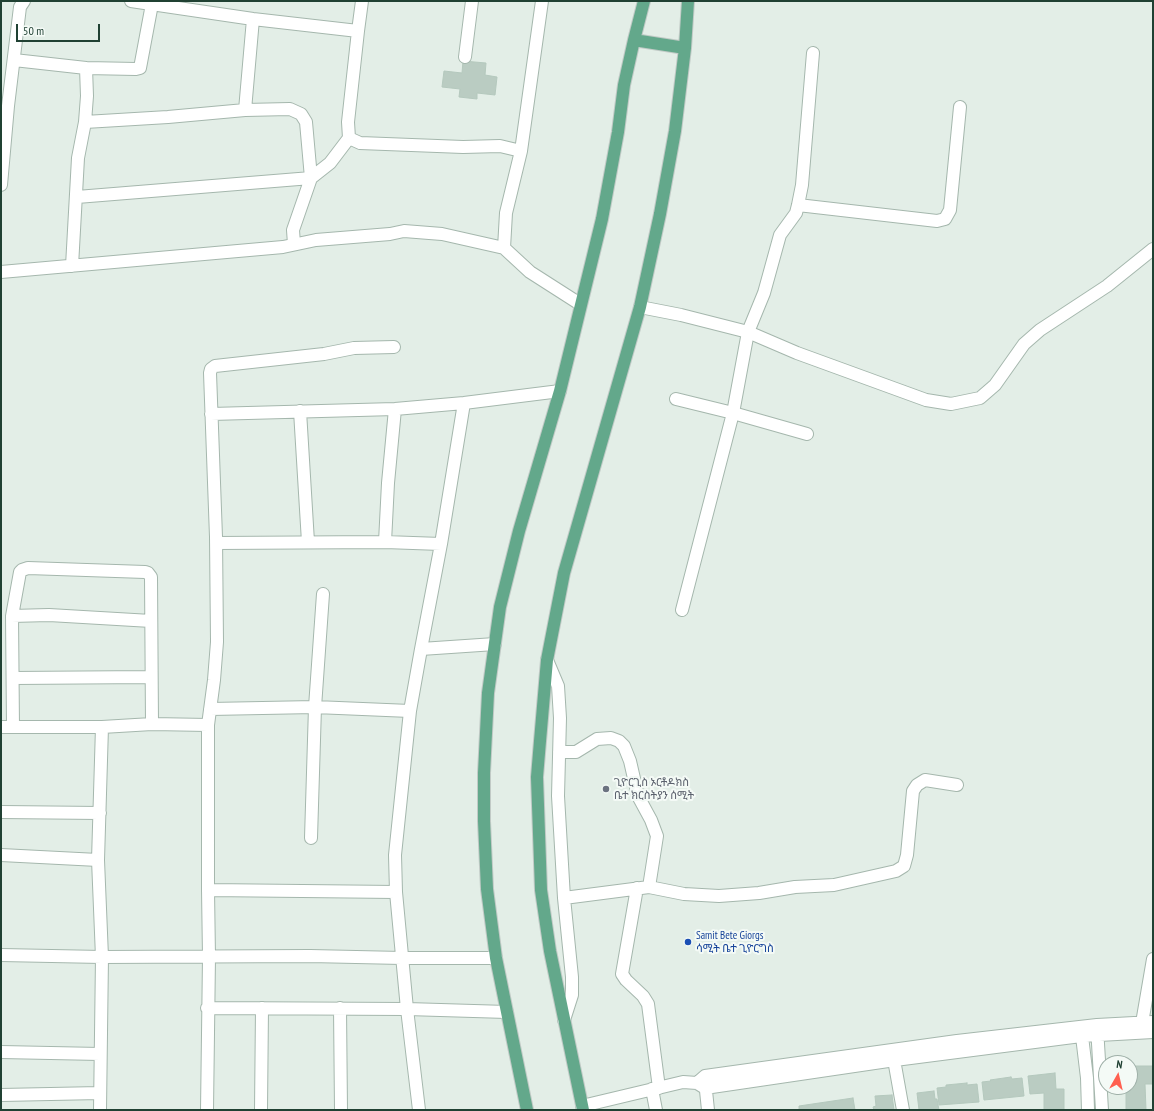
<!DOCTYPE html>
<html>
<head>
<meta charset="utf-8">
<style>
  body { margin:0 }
  #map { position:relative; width:1154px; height:1111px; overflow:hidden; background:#e3eee7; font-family:"PT Sans Narrow",sans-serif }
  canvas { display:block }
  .frame { position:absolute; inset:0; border:2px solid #204133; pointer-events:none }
  .north { position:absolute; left:1098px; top:1055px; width:40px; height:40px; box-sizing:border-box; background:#f4faf6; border:1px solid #9fb0a8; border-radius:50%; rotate:8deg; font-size:11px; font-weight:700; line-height:16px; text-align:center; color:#204133 }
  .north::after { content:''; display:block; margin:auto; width:14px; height:18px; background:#ff6050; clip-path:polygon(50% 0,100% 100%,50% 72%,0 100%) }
  .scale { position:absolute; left:16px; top:24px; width:84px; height:18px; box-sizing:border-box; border:2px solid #204133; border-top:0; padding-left:5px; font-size:12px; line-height:14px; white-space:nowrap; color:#204133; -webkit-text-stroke:3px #f4faf6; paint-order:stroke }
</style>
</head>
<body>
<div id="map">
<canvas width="1154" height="1111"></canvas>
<div class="frame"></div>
<div class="north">N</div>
<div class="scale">50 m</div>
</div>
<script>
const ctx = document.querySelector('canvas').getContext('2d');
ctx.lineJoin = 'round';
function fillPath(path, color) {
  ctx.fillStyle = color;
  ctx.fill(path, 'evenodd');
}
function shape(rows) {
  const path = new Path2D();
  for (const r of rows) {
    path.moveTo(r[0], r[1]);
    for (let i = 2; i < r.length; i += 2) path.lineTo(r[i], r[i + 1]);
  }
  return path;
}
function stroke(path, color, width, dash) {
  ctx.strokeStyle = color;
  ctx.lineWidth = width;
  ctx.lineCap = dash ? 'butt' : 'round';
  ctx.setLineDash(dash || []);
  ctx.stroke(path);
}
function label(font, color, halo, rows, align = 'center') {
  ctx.font = font + ' "PT Sans Narrow","Noto Sans Ethiopic",sans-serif';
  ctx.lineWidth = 4;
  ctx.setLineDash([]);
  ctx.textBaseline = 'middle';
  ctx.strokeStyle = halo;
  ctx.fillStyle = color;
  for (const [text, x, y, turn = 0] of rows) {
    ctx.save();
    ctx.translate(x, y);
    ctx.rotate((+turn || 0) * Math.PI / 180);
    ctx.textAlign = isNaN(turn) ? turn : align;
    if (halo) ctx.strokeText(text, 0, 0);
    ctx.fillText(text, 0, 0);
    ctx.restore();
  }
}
const building = shape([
  [463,61,486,63,485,75,497,77,495,95,477,93,477,99,459,97,460,89,442,87,444,71,462,73,463,61],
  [1133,1066,1153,1066,1153,1084,1145,1084,1146,1110,1126,1110,1126,1087,1130,1087,1130,1081,1134,1081,1133,1066],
  [1055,1073,1056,1089,1064,1089,1064,1110,1044,1110,1044,1093,1030,1094,1028,1076,1055,1073],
  [1011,1077,1012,1079,1022,1078,1024,1096,984,1100,982,1082,991,1081,990,1080,1011,1077],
  [967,1083,967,1085,977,1084,979,1102,939,1105,937,1088,946,1087,946,1085,967,1083],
  [934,1091,935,1099,937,1099,939,1110,919,1110,917,1093,934,1091],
  [892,1095,894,1110,874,1110,873,1107,876,1106,875,1096,892,1095],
  [853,1098,855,1110,799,1110,799,1106,853,1098]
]);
fillPath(building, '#baccc2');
stroke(building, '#b4c8bd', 1);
const minor = shape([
  [131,1,253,19,358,31,362,1],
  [358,31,348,122,349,138,360,143,463,147,500,146,521,151,542,1],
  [465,57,472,1],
  [14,60,86,68,87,96,85,122,78,158,72,266],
  [86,68,136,69,140,68,152,4],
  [245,110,253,19],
  [85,122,168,117,245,110,290,109,301,114,306,122,311,178,293,230,294,244],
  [521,151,506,213,504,248,530,272,580,304],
  [1,185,8,106,20,7,24,1],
  [77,197,311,178,330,163,349,138],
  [798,205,937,221,945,219,950,210,960,107],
  [1,272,283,247,316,240,390,234,404,231,442,234,504,248],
  [640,307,681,315,748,332,797,353,926,400,951,404,980,398,995,385,1024,344,1040,330,1107,286,1153,249],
  [676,399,733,413,807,434],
  [300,411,308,542],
  [211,414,395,409,464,403,560,391],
  [385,542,388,483,395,409],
  [216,543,385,542,441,544,421,649,495,644],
  [441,544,464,403],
  [682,610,733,413,748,332,764,293,780,235,796,213,798,205,802,185,813,53],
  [12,616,49,615,151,621],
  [547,660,558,686,560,718,558,796,564,898,572,977,572,995,564,1020],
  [13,678,151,677],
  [210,709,315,707,410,711,421,649],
  [1,727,102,727,152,724,208,725],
  [13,727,12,616,20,572,22,570,28,568,145,572,148,573,151,577,152,724],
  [559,752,576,752,597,739,611,738,619,741,624,746,630,761,638,796,651,820,657,836,649,887],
  [1,812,100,813],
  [311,838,315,707,323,594],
  [1,855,98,860],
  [637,888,622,974,626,980,643,996,648,1004,659,1088],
  [208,890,396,892],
  [564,898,649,887,684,894,719,896,759,893,795,887,834,885,896,871,904,866,907,855,913,791,917,785,925,780,957,785],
  [1,955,102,957,310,956,402,958,496,958],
  [207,1008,407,1009,396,892,395,855,410,711],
  [340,1008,341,1110],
  [1142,1023,1153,959],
  [1097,1027,1102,1110],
  [1081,1028,1087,1078,1088,1110],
  [1,1052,100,1054],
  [893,1054,903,1110],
  [705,1081,708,1110],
  [697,1083,705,1076,957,1041,1097,1025,1153,1022],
  [652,1089,656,1110],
  [1,1095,100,1093],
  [582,1106,683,1082,697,1083,705,1088,895,1060,1081,1036,1153,1032],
  [100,1110,102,957,98,860,102,727],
  [207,1110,209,957,208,890,208,725,214,680,217,642,216,537,210,373,211,369,215,366,324,354,354,348,394,347],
  [261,1110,262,1008],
  [419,1110,407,1009,507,1012]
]);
const major = shape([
  [634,40,685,48],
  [527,1110,496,958,487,889,484,821,484,773,488,693,500,607,519,531,560,391,602,219,618,132,624,85,634,40,644,1],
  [583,1110,550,951,541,890,537,777,540,741,547,660,564,573,640,307,660,214,675,131,685,48,688,1]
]);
stroke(minor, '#a5b7ad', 14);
stroke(major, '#c1cac6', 14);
stroke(minor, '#fff', 12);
stroke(major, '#63a88b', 12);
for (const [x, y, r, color] of [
  [606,789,4,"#6b7280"],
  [688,942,4,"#1a4fb4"]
]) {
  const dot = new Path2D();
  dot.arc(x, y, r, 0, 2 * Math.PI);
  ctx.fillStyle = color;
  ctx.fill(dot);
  stroke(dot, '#f4faf6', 1.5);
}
label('11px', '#5b616d', '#f4faf6', [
  ["ጊዮርጊስ ኦርቶዶክስ",614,783],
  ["ቤተ ክርስትያን ሰሚት",614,796]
], 'left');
label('11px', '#164399', '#f4faf6', [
  ["Samit Bete Giorgs",696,936],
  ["ሳሚት ቤተ ጊዮርግስ",696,949]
], 'left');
</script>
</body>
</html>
